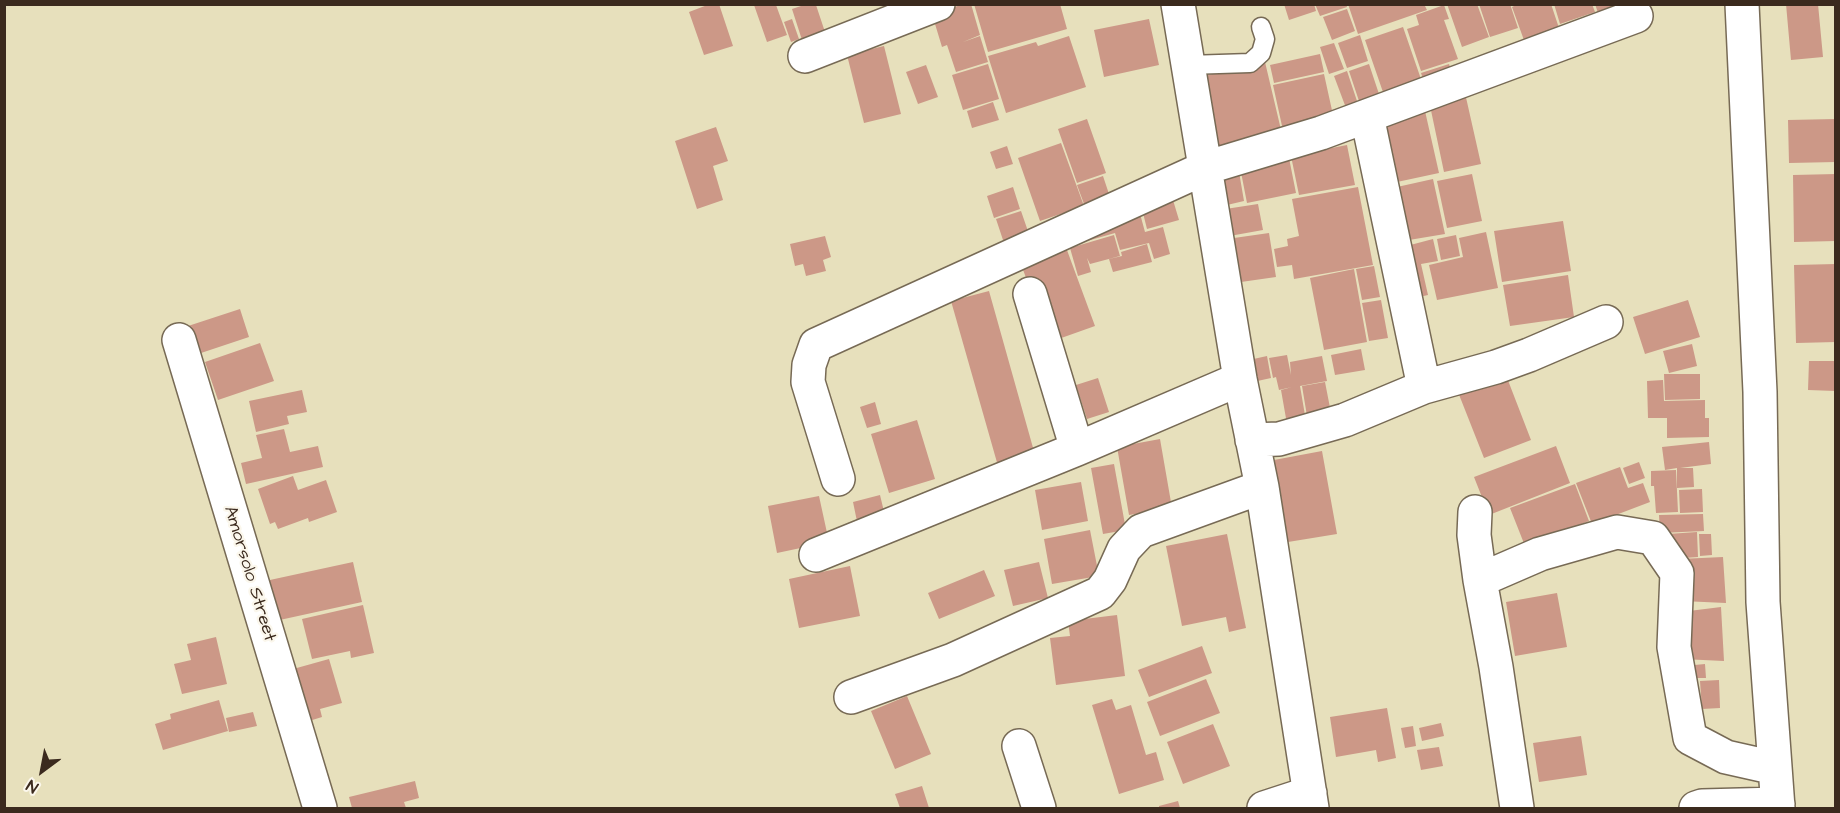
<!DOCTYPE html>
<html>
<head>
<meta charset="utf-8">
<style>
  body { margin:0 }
  #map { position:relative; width:1840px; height:813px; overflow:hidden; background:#e7e0bc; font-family:"Architects Daughter",sans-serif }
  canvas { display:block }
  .frame { position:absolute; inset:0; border:6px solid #3b2a1e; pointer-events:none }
  .north { position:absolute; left:12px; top:741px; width:60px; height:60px; -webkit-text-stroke:4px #fbf7ec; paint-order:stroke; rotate:212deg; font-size:16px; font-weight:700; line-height:24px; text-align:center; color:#3b2a1e }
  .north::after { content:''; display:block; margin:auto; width:21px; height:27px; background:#3b2a1e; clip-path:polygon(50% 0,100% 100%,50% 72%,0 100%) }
</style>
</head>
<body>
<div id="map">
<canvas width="1840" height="813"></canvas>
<div class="frame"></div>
<div class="north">N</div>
</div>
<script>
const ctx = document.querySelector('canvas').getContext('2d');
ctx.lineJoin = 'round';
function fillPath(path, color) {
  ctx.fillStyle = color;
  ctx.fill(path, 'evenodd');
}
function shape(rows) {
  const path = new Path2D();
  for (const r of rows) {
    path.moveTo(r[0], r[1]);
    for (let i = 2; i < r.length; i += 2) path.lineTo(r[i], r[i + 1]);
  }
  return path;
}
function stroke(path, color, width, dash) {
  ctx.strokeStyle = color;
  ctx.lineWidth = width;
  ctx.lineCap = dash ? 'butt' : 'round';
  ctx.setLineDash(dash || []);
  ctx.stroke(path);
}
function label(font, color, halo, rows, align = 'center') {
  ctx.font = font + ' "Architects Daughter",sans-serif';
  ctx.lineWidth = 4.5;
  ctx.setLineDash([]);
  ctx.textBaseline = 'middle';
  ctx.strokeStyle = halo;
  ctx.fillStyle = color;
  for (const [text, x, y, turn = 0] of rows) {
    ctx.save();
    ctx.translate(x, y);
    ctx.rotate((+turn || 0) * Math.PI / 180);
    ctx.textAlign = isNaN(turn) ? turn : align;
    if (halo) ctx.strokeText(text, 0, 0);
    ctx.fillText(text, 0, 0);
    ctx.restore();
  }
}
fillPath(shape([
  [710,4,719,4,733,46,704,55,689,12],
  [964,4,971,4,980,35,963,42,980,36,988,62,956,72,947,45,942,47,932,14],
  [974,4,1060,4,1067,29,988,52],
  [1284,4,1314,4,1316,11,1289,20],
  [1315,4,1346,4,1347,7,1320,16],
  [1348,4,1424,4,1427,10,1358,34],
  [1447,4,1477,4,1489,37,1462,47],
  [1479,4,1510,4,1518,28,1490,37],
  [1518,4,1551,4,1560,31,1525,43,1512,7],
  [1554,4,1592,4,1595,12,1560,24],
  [1595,4,1640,4,1600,19],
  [1786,4,1818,4,1823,57,1791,60],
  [754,5,776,5,787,35,767,42],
  [804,5,816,5,825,32,802,40,792,9],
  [1444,5,1449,19,1444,20,1458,59,1421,71,1407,29,1419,25,1416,15],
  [1347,9,1355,31,1332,40,1323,17],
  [792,19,799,39,791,42,784,22],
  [1149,19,1159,65,1104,77,1094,30],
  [1403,27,1422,82,1384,95,1365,40],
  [1360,35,1368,61,1347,68,1338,43],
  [1069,36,1086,87,1006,113,988,56,1036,42,1038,46],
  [1334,43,1344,69,1329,74,1320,47],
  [884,46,901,114,864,123,847,55],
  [1320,54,1324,72,1274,83,1270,65],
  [1265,62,1282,134,1215,149,1199,77],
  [988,64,999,99,963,110,952,75],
  [1369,64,1380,97,1360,104,1349,71],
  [1449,64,1453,75,1425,85,1421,73],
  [926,65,938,97,918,104,906,72],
  [1347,71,1358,104,1346,108,1334,76],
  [1324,74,1335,124,1284,135,1273,85],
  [1465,93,1481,164,1444,172,1429,101],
  [993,102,999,120,972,128,967,111],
  [1425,111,1439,173,1383,185,1370,122],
  [1087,119,1106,173,1077,183,1058,129],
  [1836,119,1836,162,1789,163,1788,120],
  [716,127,728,161,713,166,723,200,697,209,675,141],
  [1061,143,1084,206,1040,221,1018,158],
  [1347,145,1355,185,1299,195,1291,156],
  [1007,146,1013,164,996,169,990,152],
  [1289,158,1296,193,1247,203,1240,167],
  [1238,166,1244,201,1227,205,1220,169],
  [1472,174,1482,221,1447,228,1437,181],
  [1836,174,1836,241,1794,242,1793,175],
  [1103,176,1112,203,1087,212,1077,185],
  [1433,179,1445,234,1397,242,1388,189],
  [1013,187,1020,209,994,218,987,196],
  [1358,187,1373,265,1294,279,1292,265,1277,267,1274,249,1288,246,1287,239,1299,236,1292,199],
  [1173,200,1179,220,1147,229,1142,209],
  [1258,204,1263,230,1224,237,1219,210],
  [1139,210,1145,232,1163,227,1170,254,1154,259,1149,243,1120,250,1115,233,1080,243],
  [1021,211,1030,237,1005,246,996,219],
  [1563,221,1571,271,1502,282,1494,231],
  [1486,232,1498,288,1437,300,1429,265,1463,257,1459,238],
  [1269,233,1276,277,1234,283,1227,239],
  [1114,235,1120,256,1090,264,1087,258,1091,272,1078,276,1070,248],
  [1456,235,1460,256,1441,260,1437,239],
  [825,236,831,257,823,260,826,271,806,276,803,264,795,266,790,244],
  [1433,239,1438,261,1421,264,1428,295,1410,299,1399,248],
  [1064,242,1095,326,1050,342,1019,259],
  [1147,244,1152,262,1113,272,1109,259,1122,256,1121,252],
  [1836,264,1836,342,1796,343,1794,265],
  [1374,266,1380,297,1362,300,1356,269],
  [1354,269,1367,342,1324,350,1310,278],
  [1568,275,1574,317,1510,326,1503,285],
  [989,291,1037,462,1000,473,951,301],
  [1381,300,1388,338,1369,341,1362,303],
  [1688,300,1700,337,1645,354,1633,317],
  [240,309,249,337,195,355,185,327],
  [260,343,274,381,218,400,205,362],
  [1692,344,1697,366,1669,373,1663,351],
  [1361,349,1365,370,1335,375,1331,355],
  [1287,355,1291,375,1290,362,1322,356,1327,381,1300,386,1306,421,1287,424,1281,390,1292,387,1279,390,1276,377,1273,378,1269,358],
  [1267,356,1271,378,1253,382,1249,360],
  [1809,361,1836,361,1836,391,1808,390],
  [1504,370,1531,440,1484,458,1456,387],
  [1664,374,1700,374,1700,399,1665,400],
  [1098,378,1109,412,1087,419,1076,385],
  [1663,380,1664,401,1705,400,1705,418,1709,418,1709,437,1667,438,1667,418,1648,418,1647,381],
  [1325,382,1332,418,1308,422,1302,386],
  [302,390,307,412,287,416,289,424,256,432,249,401],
  [875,402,881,424,867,428,860,407],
  [917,420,935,479,889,493,871,434],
  [284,429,290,452,318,446,323,467,246,484,241,463,262,458,256,435],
  [1160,439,1172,508,1129,515,1117,447],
  [1709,442,1711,464,1680,468,1693,468,1694,487,1677,488,1677,468,1665,470,1662,447],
  [1556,446,1570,483,1489,515,1474,477],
  [1322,451,1337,534,1288,542,1285,521,1275,523,1278,486,1274,460],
  [1639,462,1645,478,1629,484,1623,468],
  [1114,464,1126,530,1103,534,1091,468],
  [1620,467,1628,488,1643,483,1650,502,1592,524,1576,483],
  [1676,470,1678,512,1656,513,1654,486,1651,486,1651,471],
  [293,476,298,490,326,480,337,512,309,522,308,518,278,529,275,522,270,524,258,489],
  [1081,482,1088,521,1042,530,1035,490],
  [1575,484,1589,521,1525,546,1510,508],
  [1702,489,1703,512,1680,513,1679,490],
  [880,495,887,524,859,531,853,502],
  [819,496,829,542,777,553,768,506],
  [1703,514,1704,531,1660,533,1659,515],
  [1090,530,1099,576,1052,584,1044,539],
  [1697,532,1698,557,1669,559,1668,534],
  [1227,534,1246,628,1229,632,1226,617,1182,626,1166,546],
  [1699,534,1711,534,1712,555,1700,556],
  [1723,557,1726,603,1682,601,1680,559],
  [353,562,362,602,266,623,256,583],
  [1039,562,1048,598,1013,606,1004,570],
  [850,566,860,616,799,628,789,579],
  [984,570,995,596,939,619,928,593],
  [1557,593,1567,647,1515,656,1506,602],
  [363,605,374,653,351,658,350,651,312,659,302,619],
  [1721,607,1724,661,1682,659,1681,612],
  [1117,615,1125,676,1056,685,1050,638,1070,636,1068,621],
  [216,637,227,684,182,694,174,664,191,660,187,644],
  [1202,646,1212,673,1149,697,1138,670],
  [329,659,342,703,320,709,322,717,309,721,286,671],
  [1705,664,1706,678,1685,678,1684,666],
  [1206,679,1220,713,1160,736,1147,702],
  [1719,680,1720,708,1702,709,1700,681],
  [907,696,931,754,895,769,871,711],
  [1112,699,1116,710,1131,705,1146,755,1156,752,1164,780,1119,794,1092,705],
  [219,700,228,731,163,750,155,724,171,719,170,714],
  [1387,708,1396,758,1378,762,1376,750,1336,757,1330,717],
  [253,712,257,726,229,732,226,718],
  [1441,723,1444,736,1422,741,1419,728],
  [1213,724,1230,766,1183,784,1167,742],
  [1413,726,1416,746,1405,748,1401,728],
  [1581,736,1587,775,1539,782,1533,743],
  [1439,747,1443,766,1421,770,1417,750],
  [415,781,419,798,404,802,406,808,352,808,349,797],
  [922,786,929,808,900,808,895,794],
  [1178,801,1180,808,1159,808,1159,806]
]), '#cc9887');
const service = shape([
  [1188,65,1250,63,1261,53,1265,39,1261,27]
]);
const minor = shape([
  [1178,4,1240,379,1262,487,1312,808],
  [1742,4,1760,392,1763,602,1778,808],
  [805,56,938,4],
  [1367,116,1424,387],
  [1030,294,1077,449],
  [179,340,320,808],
  [1252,440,1279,439,1345,420,1424,387,1496,367,1529,355,1606,322],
  [838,479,808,382,809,365,816,345,1205,168,1321,133,1636,16],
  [1475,512,1474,535,1480,580,1496,667,1517,808],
  [816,555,1077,449,1240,379],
  [1480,580,1540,554,1617,532,1653,538,1677,573,1674,647,1690,738,1726,757,1775,768],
  [851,697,953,660,1100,593,1110,580,1124,549,1141,531,1262,487],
  [1019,746,1039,808],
  [1264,808,1310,793],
  [1696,808,1702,806,1778,804]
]);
stroke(service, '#776a55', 21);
stroke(minor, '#776a55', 36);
stroke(service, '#fff', 18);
stroke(minor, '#fff', 33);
label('18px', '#3b2a1e', '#fbf7ec', [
  ["Amorsolo Street",249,574,73]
]);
</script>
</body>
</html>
